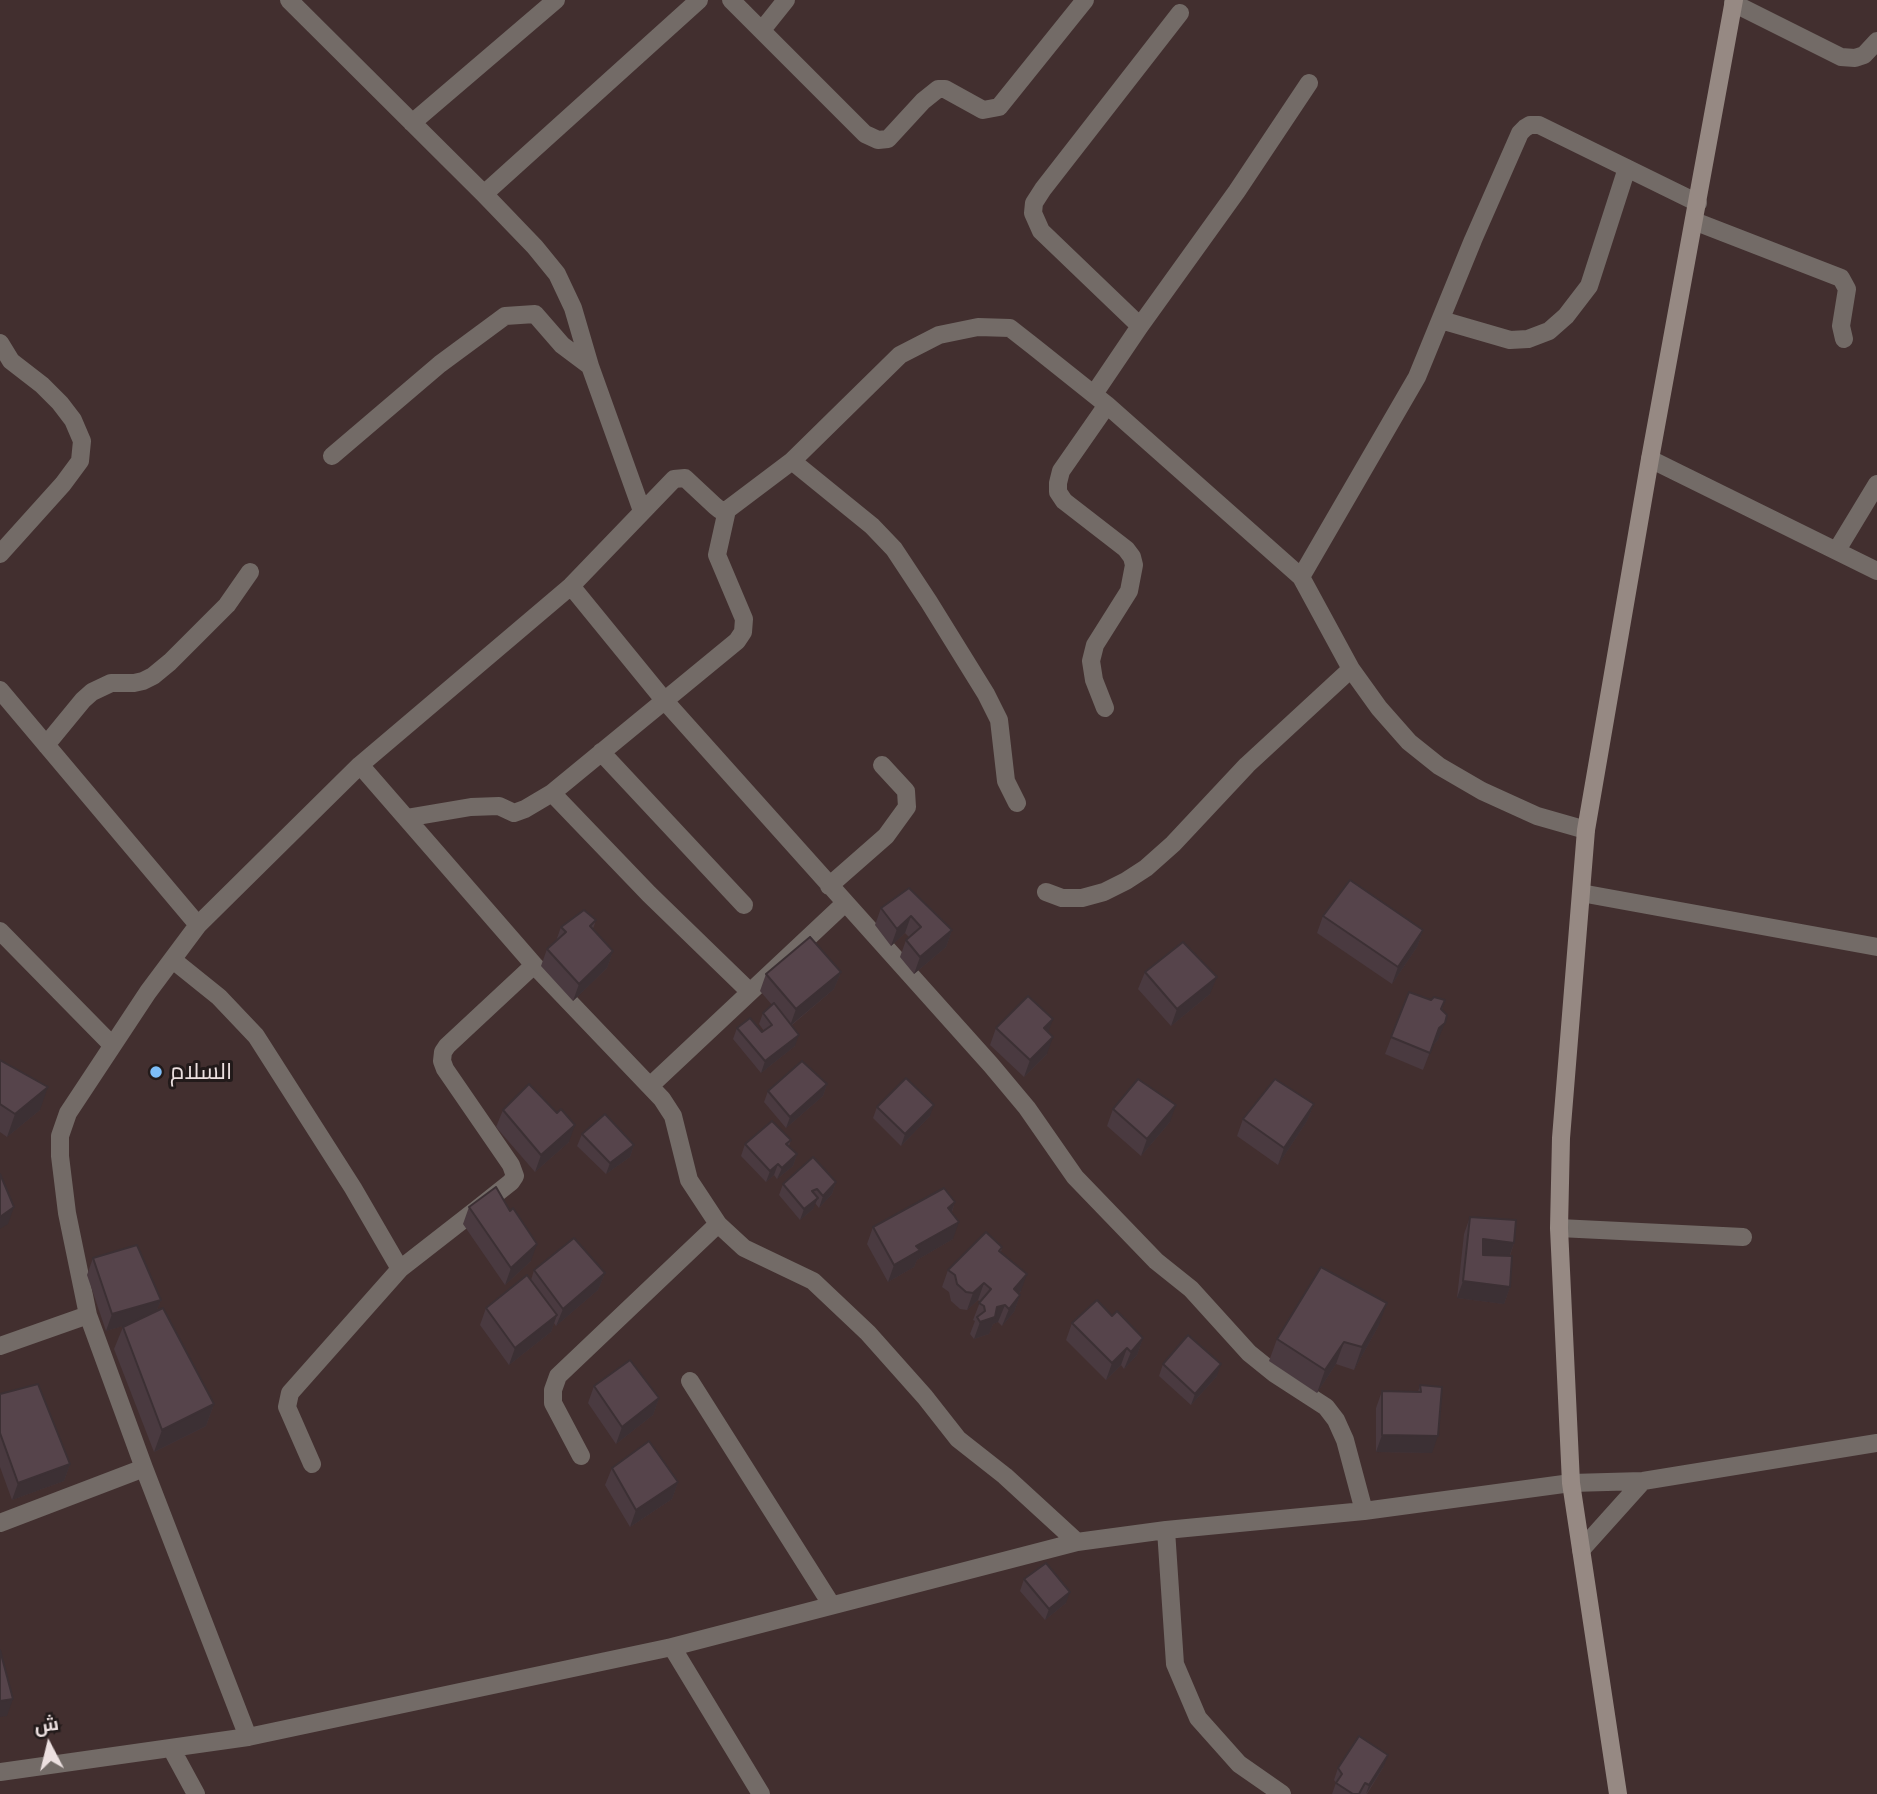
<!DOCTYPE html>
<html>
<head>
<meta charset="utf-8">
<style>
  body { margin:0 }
  #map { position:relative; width:1877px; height:1794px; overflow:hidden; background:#422f2f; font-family:Lato,Cairo,sans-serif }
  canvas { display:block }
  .north { position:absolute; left:14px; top:1710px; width:70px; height:70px; -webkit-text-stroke:5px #221a1a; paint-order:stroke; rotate:353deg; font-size:19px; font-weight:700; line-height:28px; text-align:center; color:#ece0e0 }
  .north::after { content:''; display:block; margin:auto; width:24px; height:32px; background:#ece0e0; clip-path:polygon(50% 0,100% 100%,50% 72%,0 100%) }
</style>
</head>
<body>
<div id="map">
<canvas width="1877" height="1794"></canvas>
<div class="north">ش</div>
</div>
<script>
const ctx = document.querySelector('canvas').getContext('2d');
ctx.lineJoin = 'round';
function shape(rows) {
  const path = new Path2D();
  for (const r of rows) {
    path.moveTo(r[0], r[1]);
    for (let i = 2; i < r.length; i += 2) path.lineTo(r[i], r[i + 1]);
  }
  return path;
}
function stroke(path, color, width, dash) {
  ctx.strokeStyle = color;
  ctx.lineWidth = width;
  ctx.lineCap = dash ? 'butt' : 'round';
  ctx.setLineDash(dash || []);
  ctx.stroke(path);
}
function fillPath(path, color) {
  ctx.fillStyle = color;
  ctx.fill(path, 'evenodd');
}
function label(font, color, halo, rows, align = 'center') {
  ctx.font = font + ' Lato,Cairo,sans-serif';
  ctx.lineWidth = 6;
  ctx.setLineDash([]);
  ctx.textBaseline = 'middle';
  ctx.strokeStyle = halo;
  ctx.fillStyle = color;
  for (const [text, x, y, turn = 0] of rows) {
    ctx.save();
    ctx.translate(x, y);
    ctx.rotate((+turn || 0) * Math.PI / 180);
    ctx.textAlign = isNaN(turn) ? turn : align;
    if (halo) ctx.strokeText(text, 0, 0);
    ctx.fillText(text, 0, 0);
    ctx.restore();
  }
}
stroke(shape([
  [289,0,484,194,535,247,557,274,573,308,590,366,642,511],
  [731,0,865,134,878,140,888,139,923,101,938,89,945,89,983,110,999,107,1085,0],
  [1733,3,1841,57,1855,58,1864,55,1877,41],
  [762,30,786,0],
  [412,123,556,0],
  [484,194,699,0],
  [1694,221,1841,278,1847,289,1841,326,1844,339],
  [1441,320,1510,340,1528,339,1549,331,1566,316,1589,286,1627,168],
  [1140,326,1041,231,1033,213,1034,203,1043,189,1180,13],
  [0,343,11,361,42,385,60,403,73,420,82,441,80,461,63,484,0,554],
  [1094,394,1140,326,1237,191,1309,83],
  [332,456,440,364,505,316,535,314,562,345,590,366],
  [1650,459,1877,571],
  [792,461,872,526,894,549,929,602,986,694,999,720,1006,781,1017,803],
  [1837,550,1877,484],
  [1301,577,1417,377,1473,240,1520,133,1525,128,1530,125,1539,125,1698,203],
  [571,586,664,700,991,1065,1027,1108,1075,1177,1156,1261,1191,1289,1249,1353,1275,1374,1326,1407,1336,1420,1345,1440,1364,1511],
  [0,690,198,925],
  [1105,708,1094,680,1091,661,1095,645,1129,591,1134,565,1132,557,1126,549,1064,501,1058,492,1058,483,1061,471,1107,405],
  [46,745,83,700,92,692,111,683,134,683,143,681,153,676,170,662,227,605,250,572],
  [601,752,744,905],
  [360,765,534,965,662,1099,673,1116,689,1180,718,1224,744,1248,813,1281,868,1333,925,1397,958,1439,1005,1476,1077,1542],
  [552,793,649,894,750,992],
  [406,818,471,807,499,806,514,813,525,809,552,793,737,641,743,632,744,619,717,555,727,510,792,461,900,355,939,335,978,327,1010,328,1033,346,1107,405,1301,577,1351,669,1379,708,1409,742,1439,766,1482,791,1537,816,1586,830],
  [829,886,886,836,907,807,906,791,882,765],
  [1046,892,1062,898,1082,898,1104,892,1126,881,1146,868,1173,844,1247,765,1351,669],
  [1581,893,1877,947],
  [0,931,112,1045],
  [173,960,219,997,256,1036,353,1188,400,1269],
  [650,1086,844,904],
  [1559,1228,1743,1237],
  [0,1346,88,1315],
  [690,1381,831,1604],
  [581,1456,553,1403,553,1390,558,1376,718,1224],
  [312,1464,287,1407,290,1393,400,1269,477,1209,511,1182,515,1176,511,1165,445,1069,442,1061,443,1052,447,1046,534,965],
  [0,1523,144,1468],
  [1166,1530,1175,1664,1198,1718,1239,1764,1282,1794],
  [1581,1550,1643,1481],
  [672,1647,761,1794],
  [248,1737,144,1468,88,1315,67,1213,60,1156,60,1136,68,1113,148,992,198,925,360,765,571,586,674,479,685,478,715,506,720,510,727,510],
  [171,1748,196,1794],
  [0,1772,248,1737,672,1647,1077,1542,1166,1530,1364,1511,1571,1483,1643,1481,1877,1443]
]), '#736b67', 18);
stroke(shape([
  [1618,1794,1571,1483,1559,1228,1561,1138,1586,830,1650,459,1734,0]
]), '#968983', 18);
fillPath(shape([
  [909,888,952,930,946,947,914,974,900,957,906,940,909,937,905,933,891,946,875,925,881,908],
  [1323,916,1423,930,1417,947,1392,984,1317,933],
  [596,920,593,929,613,951,607,968,573,1001,541,966,547,949,556,941,561,927],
  [841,972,834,989,792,1025,795,1046,761,1073,733,1039,737,1028,762,1032,764,1031,759,1024,763,1013,772,1005,760,991,766,974],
  [1145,972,1210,994,1171,1026,1138,989],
  [1409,992,1431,1000,1445,1000,1442,1010,1438,1040,1433,1045,1423,1070,1385,1054],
  [996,1028,1048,1032,1047,1054,1024,1077,990,1045],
  [0,1060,40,1110,7,1137,0,1132],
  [827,1084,823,1096,786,1128,764,1102,768,1091],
  [1314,1104,1307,1121,1278,1165,1237,1136,1243,1119],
  [877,1107,930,1116,901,1146,873,1118],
  [1113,1109,1170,1122,1141,1156,1107,1126],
  [503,1110,557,1113,569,1142,535,1172,496,1127],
  [582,1134,634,1145,630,1157,606,1174,577,1146],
  [791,1140,789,1146,797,1154,793,1166,777,1179,774,1175,766,1182,741,1156,745,1144],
  [836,1182,832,1194,819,1208,815,1203,813,1209,800,1220,779,1195,783,1184],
  [955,1202,952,1212,953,1239,917,1260,914,1267,888,1282,867,1244,873,1227],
  [469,1207,510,1211,531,1261,505,1285,463,1224],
  [1470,1217,1514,1243,1510,1256,1510,1287,1504,1304,1457,1298,1464,1234],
  [1002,1247,1001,1252,1021,1291,1019,1294,1020,1295,1014,1312,1002,1326,998,1322,993,1324,989,1334,974,1339,970,1334,975,1321,973,1320,980,1302,978,1300,967,1310,960,1309,951,1301,949,1292,942,1287,948,1270],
  [93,1258,161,1300,156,1312,214,1404,206,1426,154,1452,114,1349,123,1327,126,1325,106,1331,87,1275],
  [534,1270,605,1273,598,1290,556,1326,554,1323,551,1332,509,1365,480,1325,486,1308,531,1280],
  [1112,1316,1143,1338,1137,1355,1124,1369,1121,1365,1106,1380,1066,1340,1072,1323],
  [1379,1325,1354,1370,1336,1364,1317,1393,1269,1361,1277,1339],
  [1163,1364,1217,1376,1191,1405,1159,1376],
  [1420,1385,1432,1453,1376,1452,1376,1408,1382,1391,1418,1392],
  [594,1386,659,1398,653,1415,616,1444,588,1403],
  [0,1394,70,1464,64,1481,12,1500,0,1467],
  [612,1468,678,1482,672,1499,630,1527,605,1485],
  [1024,1579,1066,1603,1045,1620,1020,1591],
  [1384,1766,1367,1794,1332,1794,1336,1783,1334,1780,1338,1768]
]), '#4a3a40');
fillPath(shape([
  [911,916,905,933,891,946,897,929],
  [952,930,946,947,914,974,920,957],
  [1423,930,1417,947,1392,984,1398,967],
  [613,951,607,968,573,1001,579,984],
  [841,972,834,989,790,1026,796,1009],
  [1217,977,1210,994,1171,1026,1177,1009],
  [1053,1019,1047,1036,1044,1028],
  [1445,1023,1438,1040,1433,1045,1423,1070,1439,1028],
  [799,1035,795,1046,761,1073,765,1061],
  [1053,1037,1047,1054,1024,1077,1030,1060],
  [827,1084,823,1096,786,1128,790,1117],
  [48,1087,40,1110,7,1137,15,1114],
  [1314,1104,1307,1121,1278,1165,1284,1148],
  [934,1105,930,1116,901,1146,905,1134],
  [1176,1105,1170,1122,1141,1156,1147,1139],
  [575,1125,569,1142,535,1172,541,1155],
  [634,1145,630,1157,606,1174,610,1163],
  [797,1154,793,1166,777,1179,782,1168],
  [778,1164,774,1175,766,1182,770,1171],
  [836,1182,832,1194,819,1208,823,1196],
  [818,1198,813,1209,800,1220,804,1209],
  [955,1202,949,1219,948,1208],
  [14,1207,8,1224,0,1229,0,1217],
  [959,1222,953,1239,917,1260,914,1267,888,1282,894,1265,916,1246],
  [1483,1239,1514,1243,1508,1260,1477,1256],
  [537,1244,531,1261,505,1285,511,1268],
  [605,1273,598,1290,556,1326,563,1309],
  [1027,1274,1021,1291,1008,1306,1014,1289],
  [1463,1281,1510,1287,1504,1304,1457,1298],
  [984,1283,978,1300,967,1310,973,1293],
  [1020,1295,1014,1312,1002,1326,1009,1309],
  [161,1300,154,1317,106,1331,112,1314],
  [1387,1303,1379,1325,1354,1370,1362,1347],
  [1005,1305,998,1322,993,1324,989,1334,974,1339,980,1322,997,1307],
  [557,1315,551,1332,509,1365,515,1348],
  [1143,1338,1137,1355,1124,1369,1131,1352],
  [1344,1342,1336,1364,1317,1393,1325,1370],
  [1127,1348,1121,1365,1106,1380,1112,1363],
  [1221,1364,1217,1376,1191,1405,1195,1394],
  [659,1398,653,1415,616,1444,622,1427],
  [214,1404,206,1426,154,1452,162,1430],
  [1382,1435,1438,1436,1432,1453,1376,1452],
  [70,1464,64,1481,12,1500,18,1483],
  [678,1482,672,1499,630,1527,636,1510],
  [1070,1592,1066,1603,1045,1620,1049,1609],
  [13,1699,7,1716,0,1717,0,1701],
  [1388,1755,1384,1766,1366,1794,1369,1785]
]), '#3c3034');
const building = shape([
  [1350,880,1423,930,1398,967,1323,916,1350,880],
  [909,888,952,930,920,957,906,940,921,927,911,916,897,929,881,908,909,888],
  [584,910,596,920,590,926,613,951,579,984,547,949,566,932,561,927,584,910],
  [810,937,841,972,796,1009,766,974,810,937],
  [1183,942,1217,977,1177,1009,1145,972,1183,942],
  [1409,992,1431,1000,1434,997,1445,1000,1441,1009,1447,1015,1445,1023,1439,1028,1430,1053,1391,1037,1409,992],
  [1028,996,1053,1019,1044,1028,1053,1037,1030,1060,996,1028,1028,996],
  [774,1003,799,1035,765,1061,737,1028,750,1018,762,1032,772,1025,763,1013,774,1003],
  [0,1060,48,1087,15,1114,0,1104,0,1060],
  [802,1061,827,1084,790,1117,768,1091,802,1061],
  [906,1078,934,1105,905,1134,877,1107,906,1078],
  [1138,1079,1176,1105,1147,1139,1113,1109,1138,1079],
  [1275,1079,1314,1104,1284,1148,1243,1119,1275,1079],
  [529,1084,557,1113,561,1109,575,1125,541,1155,503,1110,529,1084],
  [605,1114,634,1145,610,1163,582,1134,605,1114],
  [772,1121,791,1140,786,1144,797,1154,782,1168,778,1164,770,1171,745,1144,772,1121],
  [813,1157,836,1182,823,1196,817,1189,812,1191,818,1198,804,1209,783,1184,813,1157],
  [0,1174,14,1207,0,1217,0,1174],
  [496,1187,510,1211,513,1208,537,1244,511,1268,469,1207,496,1187],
  [944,1188,955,1202,948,1208,959,1222,916,1246,920,1250,894,1265,873,1227,944,1188],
  [1470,1217,1516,1220,1514,1243,1483,1239,1483,1255,1512,1256,1510,1287,1463,1281,1470,1217],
  [986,1232,1002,1247,999,1251,1027,1274,1014,1289,1020,1295,1009,1309,1005,1305,997,1307,995,1317,980,1322,977,1317,985,1311,984,1306,979,1303,991,1289,984,1283,973,1293,966,1292,957,1284,955,1275,948,1270,986,1232],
  [574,1238,605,1273,563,1309,534,1270,574,1238],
  [137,1245,161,1300,112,1314,93,1258,137,1245],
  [1321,1267,1387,1303,1362,1347,1344,1342,1325,1370,1277,1339,1321,1267],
  [527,1275,557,1315,515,1348,486,1308,527,1275],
  [1097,1300,1112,1316,1117,1311,1143,1338,1131,1352,1127,1348,1112,1363,1072,1323,1097,1300],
  [163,1308,214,1404,162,1430,123,1327,163,1308],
  [1188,1335,1221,1364,1195,1394,1163,1364,1188,1335],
  [630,1360,659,1398,622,1427,594,1386,630,1360],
  [38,1384,70,1464,18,1483,0,1433,0,1394,38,1384],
  [1420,1385,1442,1387,1438,1436,1382,1435,1382,1391,1421,1392,1420,1385],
  [649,1441,678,1482,636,1510,612,1468,649,1441],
  [1046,1563,1070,1592,1049,1609,1024,1579,1046,1563],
  [0,1650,13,1699,0,1701,0,1650],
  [1359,1736,1388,1755,1369,1785,1365,1783,1359,1794,1353,1794,1336,1783,1342,1774,1338,1768,1359,1736]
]);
fillPath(building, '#56444b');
stroke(building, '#3c3034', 2);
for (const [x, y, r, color] of [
  [156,1072,7,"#7dbef9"]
]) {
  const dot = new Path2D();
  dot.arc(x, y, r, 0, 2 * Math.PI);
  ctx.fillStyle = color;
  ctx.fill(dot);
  stroke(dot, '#221a1a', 2.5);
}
label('23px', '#ece0e0', '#221a1a', [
  ["السلام",170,1072]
], 'left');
</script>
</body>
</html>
